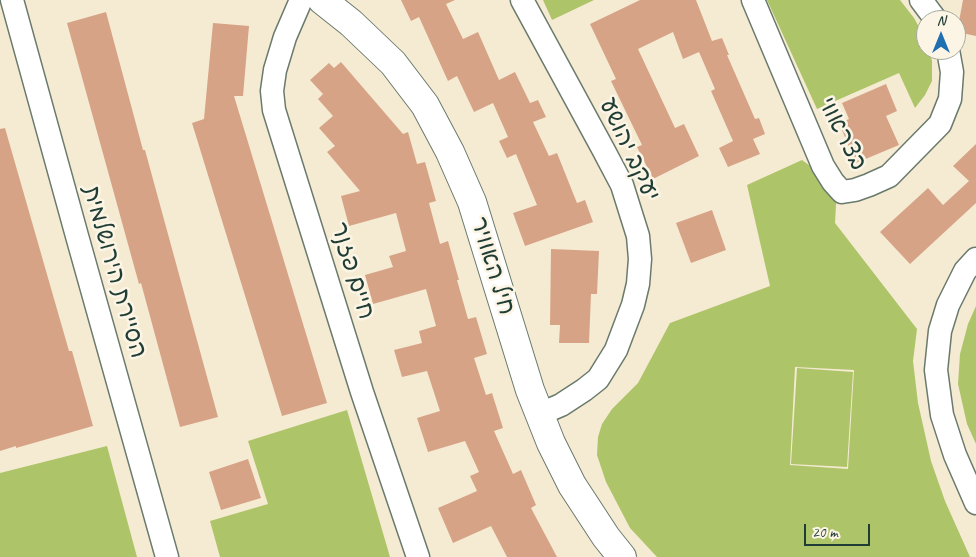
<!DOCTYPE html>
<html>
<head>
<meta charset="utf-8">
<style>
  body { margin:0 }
  #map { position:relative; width:976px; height:557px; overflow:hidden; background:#f5ebd3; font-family:Caveat,sans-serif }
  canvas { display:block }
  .north { position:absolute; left:916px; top:10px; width:50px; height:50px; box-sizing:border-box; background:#fcf5e5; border:1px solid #a4ab9e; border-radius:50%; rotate:0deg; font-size:14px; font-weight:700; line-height:20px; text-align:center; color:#1f3d34 }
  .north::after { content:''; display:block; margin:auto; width:18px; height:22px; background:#1f6fb2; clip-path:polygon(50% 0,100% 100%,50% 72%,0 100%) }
  .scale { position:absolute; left:804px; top:524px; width:66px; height:22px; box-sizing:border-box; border:2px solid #1f3d34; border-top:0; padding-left:6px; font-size:15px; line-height:18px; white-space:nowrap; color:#1f3d34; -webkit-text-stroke:4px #fcf5e5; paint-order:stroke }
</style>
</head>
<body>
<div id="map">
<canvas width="976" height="557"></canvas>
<div class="north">N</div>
<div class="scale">20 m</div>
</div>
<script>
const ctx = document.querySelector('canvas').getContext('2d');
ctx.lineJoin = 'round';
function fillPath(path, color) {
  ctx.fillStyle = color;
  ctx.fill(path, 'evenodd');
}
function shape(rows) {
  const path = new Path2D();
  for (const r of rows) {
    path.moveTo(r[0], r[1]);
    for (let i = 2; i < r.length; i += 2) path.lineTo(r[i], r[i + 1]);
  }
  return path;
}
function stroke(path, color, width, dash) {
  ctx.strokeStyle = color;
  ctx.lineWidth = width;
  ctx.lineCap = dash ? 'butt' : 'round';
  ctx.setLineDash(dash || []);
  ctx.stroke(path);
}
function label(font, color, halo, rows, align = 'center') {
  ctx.font = font + ' Caveat,"Playpen Sans Hebrew",sans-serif';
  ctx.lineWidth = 5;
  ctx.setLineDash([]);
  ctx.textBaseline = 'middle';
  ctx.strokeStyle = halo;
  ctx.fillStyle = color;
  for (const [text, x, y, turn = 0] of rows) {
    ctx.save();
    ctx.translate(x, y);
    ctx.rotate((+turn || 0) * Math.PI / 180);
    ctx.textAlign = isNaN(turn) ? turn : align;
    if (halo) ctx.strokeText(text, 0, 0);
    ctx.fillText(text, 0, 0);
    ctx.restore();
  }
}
fillPath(shape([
  [543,0,594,0,552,20],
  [767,0,900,0,914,18,926,40,926,50,929,50,932,61,932,81,925,95,915,108,899,73,817,109],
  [802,160,837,186,835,223,917,329,913,361,918,403,931,461,945,501,970,557,657,557,630,528,606,482,597,455,598,437,602,424,612,409,638,383,670,323,770,286,747,185],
  [795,367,854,370,848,469,790,465],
  [976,306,976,444,967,424,958,384,960,354,968,324],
  [797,368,853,372,847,467,791,464],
  [347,410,390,557,220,557,210,521,268,504,248,441],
  [107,446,137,557,0,557,0,473]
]), '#aec468');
fillPath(shape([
  [401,0,455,0,446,4,463,39,478,32,499,80,515,72,530,103,538,100,546,117,533,122,549,156,557,153,577,203,585,200,593,222,525,246,513,213,537,205,516,154,507,158,499,141,508,137,493,103,474,112,457,76,448,81,419,17,411,21],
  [640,0,696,0,712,41,722,38,729,55,727,55,755,119,759,118,765,134,753,139,760,154,728,167,719,148,733,141,711,91,715,89,699,52,683,59,673,32,638,49,675,128,684,124,699,156,653,179,637,147,642,145,611,81,616,79,590,24],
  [963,0,976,0,976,36,957,32],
  [106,12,143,150,145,150,218,417,180,427,141,283,139,284,67,23],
  [213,23,249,26,243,96,234,96,327,403,282,416,192,123,204,119],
  [341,62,403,134,408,132,417,164,425,162,436,201,429,203,440,244,448,241,459,280,457,280,468,319,476,317,487,354,474,358,486,395,492,393,503,428,494,431,513,474,521,470,536,505,531,508,557,557,507,557,491,526,453,543,438,508,477,491,470,476,479,472,465,441,428,452,417,418,440,411,427,371,402,377,394,350,422,343,419,331,436,326,426,289,373,304,365,275,393,267,389,256,406,251,396,213,349,226,341,196,360,191,327,152,335,146,319,128,333,116,318,99,323,94,310,80,329,63,334,68],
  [886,84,897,111,886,116,899,145,856,163,839,123,849,119,842,103],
  [5,128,69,351,72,351,93,426,16,448,16,446,0,451,0,129],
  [976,144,976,203,910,264,880,232,928,188,943,205,969,181,953,166],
  [712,210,726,250,691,263,676,223],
  [551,249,599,251,597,294,591,294,589,343,559,343,560,325,550,325],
  [248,459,261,498,221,510,209,472]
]), '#d7a386');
const minor = shape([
  [12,0,77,236,167,557],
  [301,0,285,37,275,70,272,91,274,110,362,392,418,557],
  [522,0,603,149,622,185,638,236,640,259,638,284,633,305,616,350,598,379,584,390,561,405,540,414],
  [753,0,823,166,833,182,842,192,855,190,869,185,889,176,940,124,950,99,952,72,948,50],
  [921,0,936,20],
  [976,259,965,271,948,305,940,331,936,370,942,415,955,455,976,503]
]);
const tertiary = shape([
  [322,0,351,23,393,63,425,105,450,152,472,202,530,390,551,443,572,485,606,537,622,557]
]);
stroke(minor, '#6a7a6c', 25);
stroke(tertiary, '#6a7a6c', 30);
stroke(minor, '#fff', 22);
stroke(tertiary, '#fff', 28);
label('24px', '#1f3d34', '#fcf5e5', [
  ["בצראווי",842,134,63],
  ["יעקב יהושע",629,150,65],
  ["חיל האוויר",492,266,73],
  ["חיים פזנר",352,271,73],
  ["הסיירת הירושלמית",114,272,74]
]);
</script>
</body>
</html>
